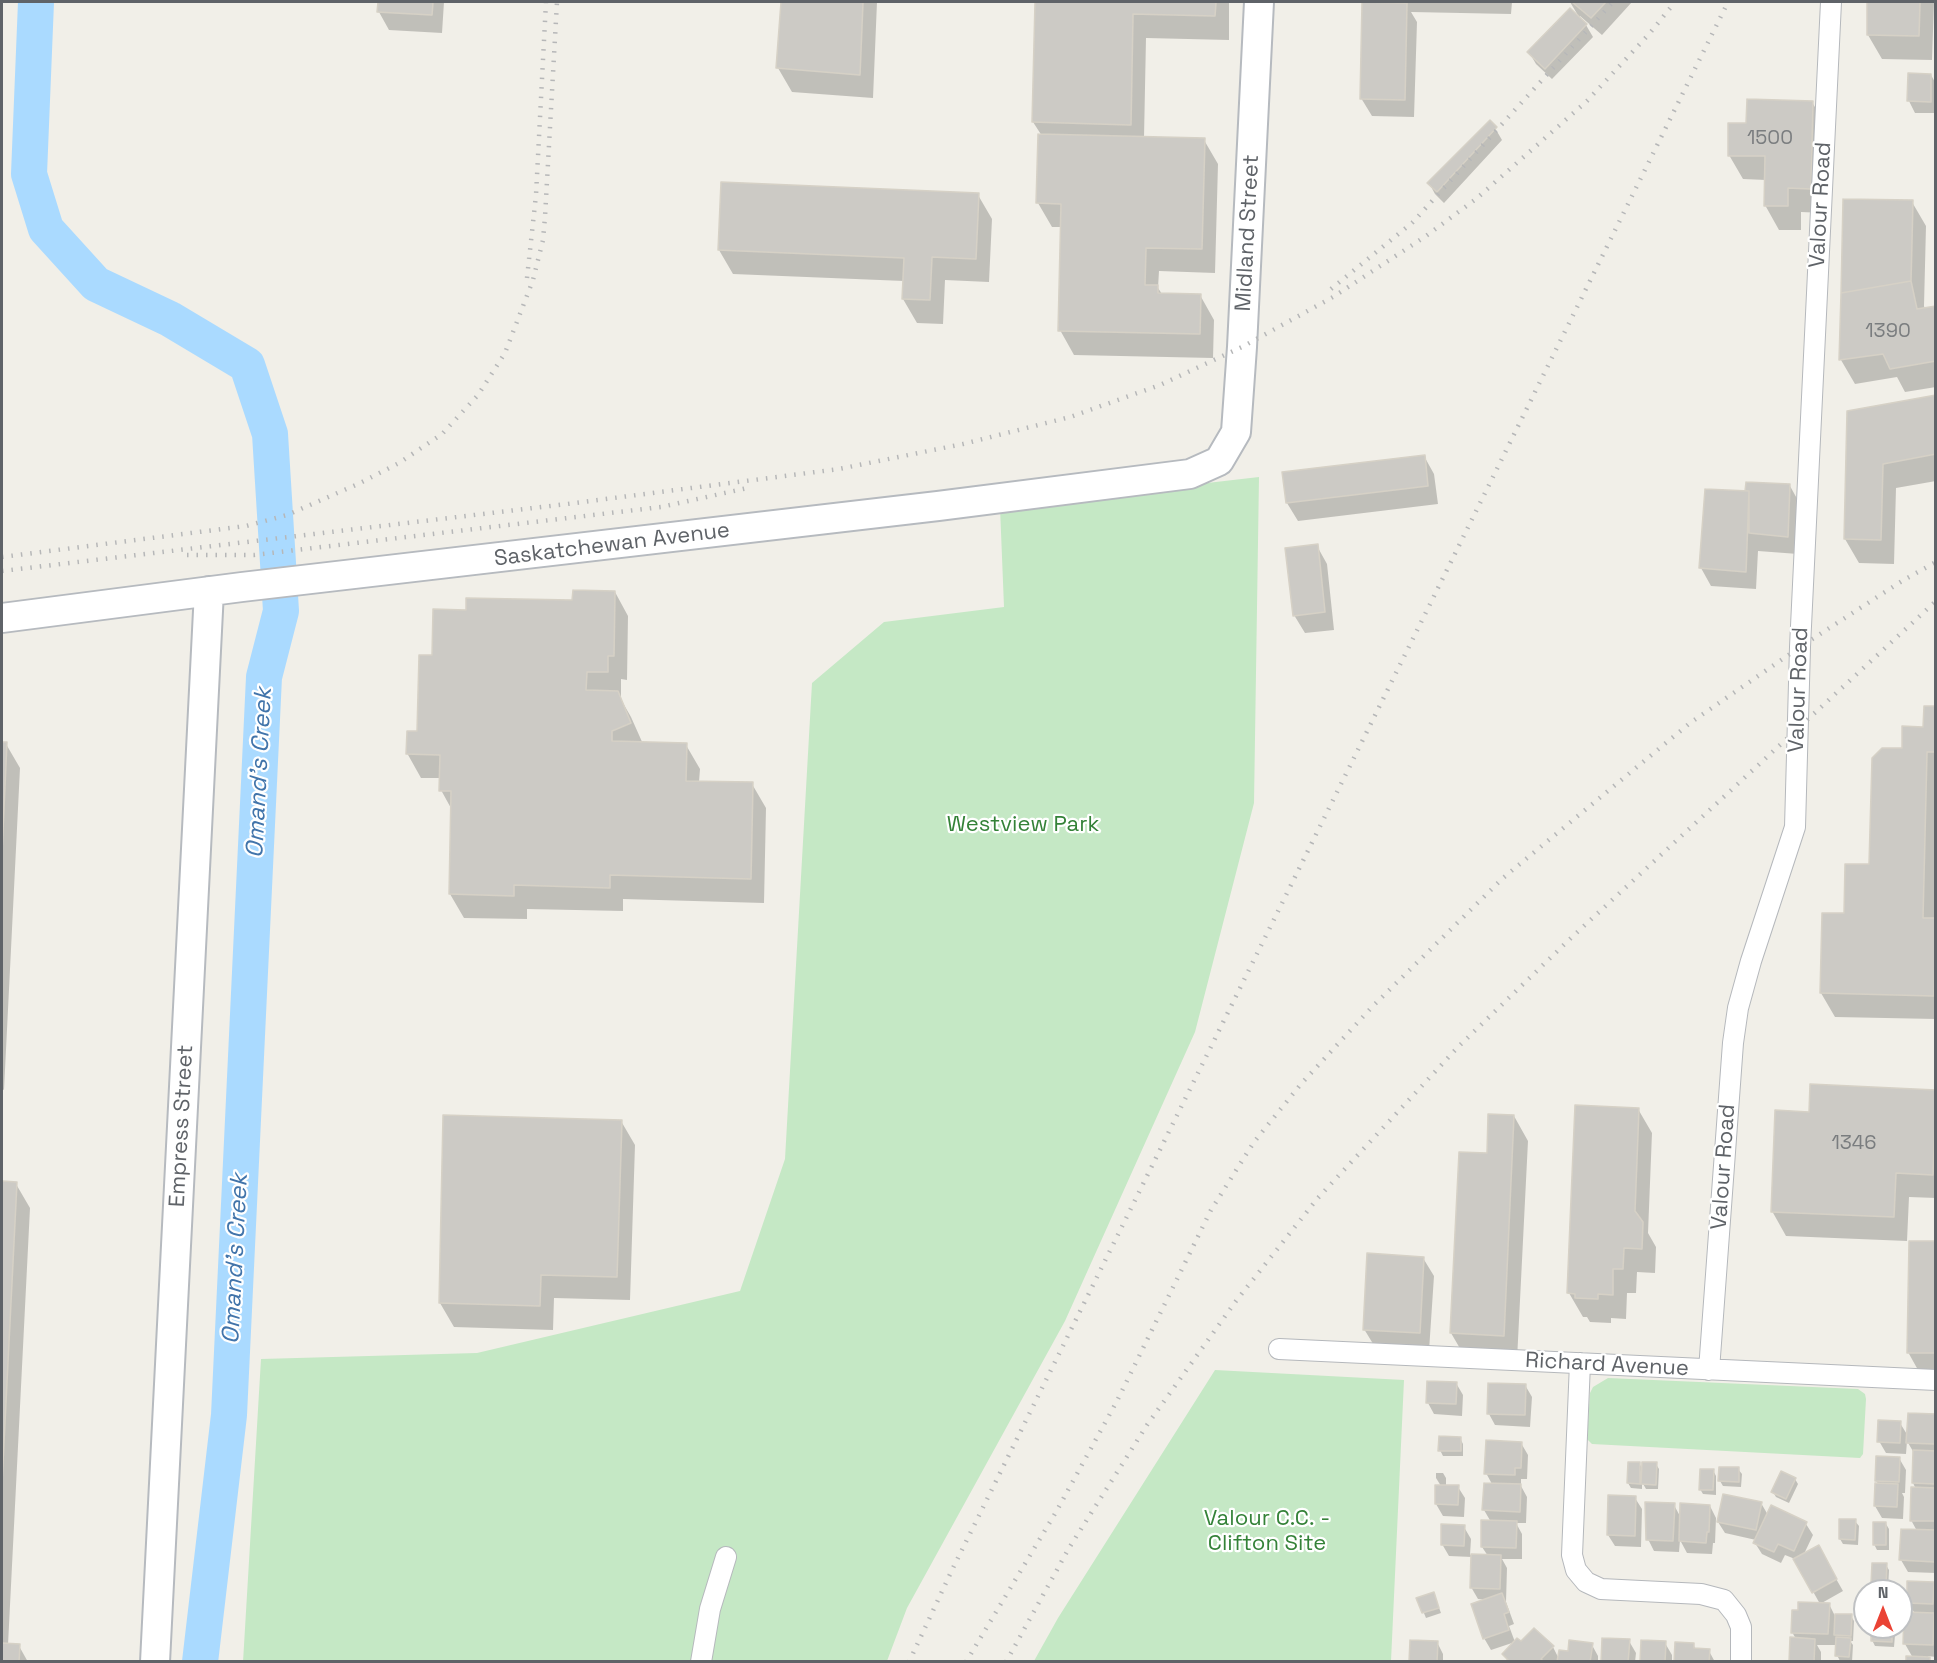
<!DOCTYPE html>
<html>
<head>
<meta charset="utf-8">
<style>
  body { margin:0 }
  #map { position:relative; width:1937px; height:1663px; overflow:hidden; background:#f1efe8; font-family:"Space Grotesk",sans-serif }
  canvas { display:block }
  .frame { position:absolute; inset:0; border:3px solid #5f6368; pointer-events:none }
  .north { position:absolute; left:1853px; top:1579px; width:60px; height:60px; box-sizing:border-box; background:#fff; border:2px solid #bfc1c3; border-radius:50%; rotate:0deg; font-size:16px; font-weight:700; line-height:24px; text-align:center; color:#5f6368 }
  .north::after { content:''; display:block; margin:auto; width:21px; height:27px; background:#ea4335; clip-path:polygon(50% 0,100% 100%,50% 72%,0 100%) }
</style>
</head>
<body>
<div id="map">
<canvas width="1937" height="1663"></canvas>
<div class="frame"></div>
<div class="north">N</div>
</div>
<script>
const ctx = document.querySelector('canvas').getContext('2d');
ctx.lineJoin = 'round';
function fillPath(path, color) {
  ctx.fillStyle = color;
  ctx.fill(path, 'evenodd');
}
function shape(rows) {
  const path = new Path2D();
  for (const r of rows) {
    path.moveTo(r[0], r[1]);
    for (let i = 2; i < r.length; i += 2) path.lineTo(r[i], r[i + 1]);
  }
  return path;
}
function stroke(path, color, width, dash) {
  ctx.strokeStyle = color;
  ctx.lineWidth = width;
  ctx.lineCap = dash ? 'butt' : 'round';
  ctx.setLineDash(dash || []);
  ctx.stroke(path);
}
function label(font, color, halo, rows, align = 'center') {
  ctx.font = font + ' "Space Grotesk",sans-serif';
  ctx.lineWidth = 4.5;
  ctx.setLineDash([]);
  ctx.textBaseline = 'middle';
  ctx.strokeStyle = halo;
  ctx.fillStyle = color;
  for (const [text, x, y, turn = 0] of rows) {
    ctx.save();
    ctx.translate(x, y);
    ctx.rotate((+turn || 0) * Math.PI / 180);
    ctx.textAlign = isNaN(turn) ? turn : align;
    if (halo) ctx.strokeText(text, 0, 0);
    ctx.fillText(text, 0, 0);
    ctx.restore();
  }
}
fillPath(shape([
  [1259,477,1254,803,1195,1032,1065,1321,907,1608,887,1661,243,1662,261,1359,477,1353,740,1291,785,1159,812,683,884,622,1004,607,1000,507],
  [1215,1370,1404,1380,1391,1661,1034,1661,1058,1618],
  [1608,1378,1858,1389,1865,1394,1866,1399,1863,1454,1860,1458,1592,1444,1587,1439,1590,1393,1593,1387]
]), '#c5e8c5');
fillPath(shape([
  [379,2,444,2,442,33,389,30,379,12],
  [782,2,877,2,873,98,792,92,778,68],
  [1036,2,1229,2,1229,40,1146,38,1144,138,1204,140,1218,164,1215,273,1159,271,1158,288,1162,294,1200,295,1214,320,1213,358,1074,355,1060,330,1062,227,1052,227,1038,203,1042,136,1033,122],
  [1400,2,1512,2,1511,14,1411,12,1417,22,1414,117,1372,116,1361,98,1402,4],
  [1570,2,1632,2,1602,35,1580,16,1579,18,1586,25,1593,37,1552,79,1536,64,1529,52,1579,17],
  [1869,2,1934,2,1932,60,1882,59,1868,35],
  [1931,75,1936,84,1936,113,1915,113,1909,101],
  [1812,102,1826,126,1824,213,1801,212,1801,230,1779,230,1765,205,1766,180,1743,179,1729,155,1748,125],
  [1495,128,1502,140,1444,203,1435,194,1429,183],
  [978,195,992,219,989,282,945,280,943,324,917,323,903,299,904,281,733,274,719,250],
  [1912,202,1926,226,1924,306,1925,310,1936,308,1936,387,1905,392,1897,377,1855,384,1841,360],
  [1936,397,1936,481,1896,488,1894,564,1859,563,1845,539,1849,412],
  [1424,456,1434,474,1438,504,1298,521,1287,503],
  [1747,484,1790,486,1800,504,1798,554,1758,551,1756,589,1711,586,1701,568,1747,492],
  [1317,546,1327,564,1334,630,1305,633,1294,615],
  [615,592,628,616,627,680,621,679,621,696,619,696,631,717,643,744,686,745,700,769,699,782,752,784,766,808,764,903,623,899,623,911,527,909,527,919,464,918,450,894,452,810,441,790,441,778,421,778,407,753,418,733,434,657,468,611,574,602],
  [1936,707,1936,1019,1835,1017,1821,993,1845,914,1870,866,1903,750,1925,728],
  [2,744,6,744,20,768,4,1090,2,1089],
  [1936,1092,1936,1198,1909,1197,1907,1241,1786,1236,1772,1211,1811,1114],
  [1638,1109,1652,1133,1648,1233,1656,1247,1655,1273,1637,1272,1636,1293,1627,1293,1626,1319,1611,1318,1611,1323,1590,1322,1587,1317,1583,1317,1569,1293],
  [1514,1116,1528,1141,1517,1360,1465,1357,1451,1333,1488,1155],
  [445,1117,621,1121,635,1145,630,1300,554,1298,553,1330,454,1327,440,1303],
  [2,1183,16,1184,30,1208,8,1645,19,1646,28,1662,2,1662],
  [1936,1243,1936,1371,1918,1370,1908,1352],
  [1423,1258,1434,1276,1429,1351,1375,1347,1364,1329],
  [1456,1383,1463,1395,1462,1416,1434,1414,1428,1403],
  [1525,1385,1532,1397,1530,1427,1495,1425,1489,1414],
  [1936,1415,1936,1573,1908,1572,1901,1560,1917,1531,1911,1520,1916,1489,1913,1483,1914,1453,1907,1441,1906,1454,1886,1453,1879,1441,1900,1423,1908,1436],
  [1460,1438,1463,1444,1463,1456,1443,1456,1440,1450],
  [1521,1443,1528,1455,1527,1479,1521,1479,1521,1486,1527,1497,1526,1523,1516,1523,1522,1534,1522,1559,1502,1559,1507,1568,1506,1602,1514,1624,1509,1626,1515,1642,1491,1650,1484,1638,1487,1600,1478,1599,1471,1587,1472,1557,1449,1556,1442,1544,1464,1527,1471,1539,1470,1555,1488,1556,1482,1547,1491,1522,1484,1510,1492,1484,1486,1473],
  [1899,1458,1906,1470,1905,1493,1902,1493,1904,1497,1903,1519,1882,1518,1875,1506,1876,1485,1879,1485,1876,1481],
  [1639,1463,1643,1470,1656,1464,1659,1469,1658,1489,1646,1489,1642,1482,1642,1489,1631,1488,1628,1483],
  [1738,1469,1742,1474,1741,1487,1723,1486,1720,1481],
  [1713,1470,1716,1476,1716,1495,1703,1494,1700,1489],
  [1436,1473,1443,1473,1446,1478,1446,1486,1458,1487,1465,1498,1464,1517,1443,1516,1436,1504,1437,1486,1441,1486,1436,1478],
  [1795,1479,1798,1484,1789,1503,1776,1497,1773,1492],
  [1635,1498,1642,1509,1641,1547,1615,1546,1608,1535],
  [1761,1503,1768,1515,1771,1507,1806,1524,1813,1535,1804,1554,1818,1547,1843,1591,1820,1604,1795,1559,1785,1555,1781,1563,1762,1554,1755,1543,1756,1540,1725,1533,1718,1522],
  [1674,1505,1681,1518,1710,1506,1716,1518,1715,1543,1713,1543,1712,1554,1687,1553,1680,1540,1679,1552,1654,1551,1648,1539],
  [1855,1521,1859,1526,1858,1545,1843,1544,1840,1539],
  [1886,1524,1889,1529,1889,1550,1877,1550,1874,1544],
  [1886,1565,1889,1570,1888,1589,1875,1589,1872,1584],
  [1933,1583,1936,1587,1936,1615,1934,1615,1936,1618,1936,1657,1928,1656,1931,1662,1907,1662,1913,1658,1905,1644,1915,1614,1908,1602],
  [1434,1594,1441,1613,1426,1618,1418,1599],
  [1829,1604,1835,1616,1851,1616,1854,1621,1853,1641,1850,1641,1853,1645,1852,1662,1840,1661,1837,1655,1837,1645,1817,1645,1821,1652,1821,1662,1790,1662,1796,1639,1792,1632],
  [1892,1629,1895,1635,1894,1647,1875,1646,1872,1640],
  [1629,1641,1636,1653,1635,1662,1602,1662],
  [1437,1642,1443,1654,1443,1662,1410,1662],
  [1521,1643,1553,1647,1559,1659,1569,1653,1592,1645,1598,1656,1598,1662,1559,1662,1559,1659,1557,1662,1508,1662,1504,1654],
  [1665,1643,1672,1655,1672,1662,1642,1662],
  [1693,1645,1697,1650,1709,1651,1715,1662,1675,1662]
]), '#0003');
stroke(shape([
  [36,2,29,174,46,229,96,284,170,319,247,365,270,434,281,611,264,677,229,1415,200,1662]
]), '#aadaff', 36);
const building = shape([
  [378,2,433,2,432,15,377,12,378,2],
  [781,2,863,2,860,75,776,68,781,2],
  [1035,2,1216,2,1215,16,1133,14,1131,125,1032,122,1035,2],
  [1362,2,1407,3,1405,100,1360,99,1362,2],
  [1572,2,1606,2,1591,18,1572,2],
  [1867,2,1920,2,1919,36,1867,35,1867,2],
  [1570,8,1587,24,1545,69,1527,52,1570,8],
  [1908,73,1931,74,1931,102,1907,101,1908,73],
  [1747,99,1813,101,1811,189,1788,188,1788,206,1764,206,1765,156,1728,156,1728,123,1746,123,1747,99],
  [1490,120,1497,127,1437,192,1427,183,1490,120],
  [1038,134,1205,138,1202,249,1146,248,1145,285,1158,285,1158,293,1201,294,1200,334,1058,331,1061,204,1036,203,1038,134],
  [721,182,979,193,976,259,932,257,930,300,902,299,904,258,718,250,721,182],
  [1843,199,1913,200,1911,281,1841,293,1843,199],
  [1911,281,1917,309,1936,306,1936,361,1890,369,1883,354,1839,360,1841,293,1911,281],
  [1936,395,1936,454,1883,464,1881,540,1844,539,1847,411,1936,395],
  [1425,455,1428,486,1286,503,1282,472,1425,455],
  [1746,482,1790,484,1788,537,1749,533,1749,491,1745,491,1746,482],
  [1705,489,1749,491,1746,572,1699,568,1705,489],
  [1318,544,1325,612,1293,616,1285,548,1318,544],
  [573,590,615,591,614,656,608,656,608,672,587,672,586,690,618,691,631,723,612,731,612,741,687,743,686,781,753,782,751,879,610,875,610,888,514,885,514,896,449,894,451,791,439,791,440,755,406,754,407,731,417,731,419,655,432,655,433,609,466,610,466,598,572,600,573,590],
  [1924,706,1936,706,1936,752,1927,752,1923,918,1936,918,1934,996,1820,993,1822,913,1844,913,1845,864,1869,864,1872,758,1882,748,1902,748,1902,726,1923,727,1924,706],
  [2,742,7,742,2,851,2,742],
  [1810,1084,1936,1090,1933,1175,1896,1173,1894,1217,1771,1212,1775,1110,1809,1112,1810,1084],
  [1575,1105,1639,1108,1635,1211,1643,1222,1642,1249,1624,1248,1623,1269,1613,1269,1613,1295,1598,1294,1598,1299,1575,1298,1575,1294,1567,1293,1575,1105],
  [1488,1114,1514,1115,1504,1336,1450,1333,1459,1152,1487,1153,1488,1114],
  [443,1115,622,1120,617,1277,541,1275,540,1306,439,1303,443,1115],
  [2,1181,17,1182,2,1482,2,1181],
  [1909,1241,1936,1241,1936,1353,1907,1353,1909,1241],
  [1367,1253,1424,1257,1420,1333,1363,1330,1367,1253],
  [1427,1381,1457,1382,1456,1404,1426,1403,1427,1381],
  [1488,1383,1526,1384,1525,1415,1487,1414,1488,1383],
  [1908,1413,1936,1414,1936,1444,1906,1443,1908,1413],
  [1878,1420,1901,1421,1900,1443,1877,1442,1878,1420],
  [1439,1436,1461,1437,1461,1451,1438,1451,1439,1436],
  [1486,1440,1522,1442,1521,1468,1515,1468,1515,1475,1484,1474,1486,1440],
  [1913,1450,1936,1451,1936,1484,1912,1483,1913,1450],
  [1876,1456,1900,1457,1899,1482,1875,1481,1876,1456],
  [1628,1462,1640,1462,1640,1484,1627,1483,1628,1462],
  [1642,1462,1657,1462,1656,1485,1641,1484,1642,1462],
  [1719,1467,1739,1467,1739,1482,1718,1481,1719,1467],
  [1700,1469,1714,1469,1713,1490,1699,1490,1700,1469],
  [1781,1471,1796,1478,1786,1499,1771,1492,1781,1471],
  [1484,1483,1521,1484,1520,1512,1482,1510,1484,1483],
  [1875,1483,1898,1484,1897,1507,1874,1506,1875,1483],
  [1435,1485,1459,1485,1458,1505,1435,1504,1435,1485],
  [1911,1487,1936,1488,1936,1521,1910,1521,1911,1487],
  [1723,1494,1762,1502,1756,1530,1717,1522,1723,1494],
  [1608,1495,1636,1496,1635,1536,1607,1535,1608,1495],
  [1645,1502,1675,1503,1673,1541,1646,1540,1645,1502],
  [1680,1503,1710,1505,1709,1532,1707,1532,1706,1543,1679,1541,1680,1503],
  [1771,1505,1807,1522,1794,1551,1778,1544,1774,1552,1753,1543,1771,1505],
  [1839,1519,1856,1519,1855,1540,1839,1539,1839,1519],
  [1481,1520,1517,1521,1516,1548,1481,1547,1481,1520],
  [1873,1522,1886,1522,1886,1545,1873,1545,1873,1522],
  [1441,1524,1465,1525,1464,1546,1441,1545,1441,1524],
  [1901,1529,1936,1530,1935,1562,1899,1560,1901,1529],
  [1819,1545,1837,1579,1812,1593,1793,1559,1819,1545],
  [1471,1554,1501,1555,1500,1589,1470,1588,1471,1554],
  [1872,1563,1887,1563,1886,1585,1871,1584,1872,1563],
  [1907,1581,1934,1582,1933,1604,1907,1603,1907,1581],
  [1434,1592,1439,1608,1422,1613,1416,1598,1434,1592],
  [1502,1593,1509,1612,1504,1614,1509,1630,1483,1639,1471,1604,1502,1593],
  [1798,1602,1830,1603,1828,1634,1791,1633,1792,1610,1798,1610,1798,1602],
  [1904,1612,1934,1613,1933,1645,1903,1644,1904,1612],
  [1835,1614,1852,1614,1851,1636,1834,1635,1835,1614],
  [1871,1627,1892,1628,1892,1642,1871,1641,1871,1627],
  [1534,1628,1554,1646,1541,1659,1544,1662,1510,1662,1502,1654,1517,1638,1521,1641,1534,1628],
  [1790,1637,1815,1639,1814,1662,1789,1662,1790,1637],
  [1836,1637,1851,1638,1849,1657,1835,1656,1836,1637],
  [1602,1638,1630,1639,1628,1662,1601,1662,1602,1638],
  [1410,1640,1438,1641,1437,1662,1409,1662,1410,1640],
  [1569,1640,1593,1643,1590,1662,1557,1662,1559,1650,1568,1651,1569,1640],
  [1641,1640,1666,1641,1665,1662,1640,1662,1641,1640],
  [1675,1642,1694,1643,1694,1648,1710,1649,1709,1662,1674,1662,1675,1642],
  [2,1643,20,1644,19,1662,2,1662,2,1643],
  [1906,1656,1930,1657,1930,1662,1906,1662,1906,1656]
]);
fillPath(building, '#cccac5');
stroke(building, '#d6d1c6', 1.5);
const street = shape([
  [1279,1349,1936,1380],
  [1580,1363,1572,1555,1576,1570,1586,1582,1601,1589,1701,1594,1724,1600,1736,1615,1741,1627,1741,1662],
  [1709,1370,1733,1043,1738,1008,1751,961,1795,827,1800,647,1831,2],
  [701,1662,710,1609,726,1557]
]);
const secondary = shape([
  [2,618,242,587,938,506,1190,474,1219,461,1236,432,1242,347,1259,2],
  [155,1662,209,591]
]);
stroke(street, '#b5b8bc', 22);
stroke(secondary, '#b6babf', 32);
stroke(street, '#fff', 20);
stroke(secondary, '#fff', 28);
stroke(shape([
  [527,278,536,195,546,2],
  [1331,289,1413,222,1613,2],
  [187,555,254,555,661,507,752,487],
  [2,557,246,526,287,515,358,484,399,463,442,434,478,395,505,353,533,280,543,240,545,217,557,2],
  [2,571,567,504,839,469,963,444,1070,417,1160,385,1242,347,1333,297,1426,236,1476,199,1587,101,1650,33,1675,2],
  [909,1662,952,1570,1728,2],
  [966,1662,1056,1512,1117,1401,1211,1210,1254,1142,1301,1084,1372,1007,1503,878,1690,723,1800,647,1902,581,1936,562],
  [1006,1662,1069,1548,1147,1425,1236,1301,1317,1199,1458,1047,1572,937,1936,601]
]), '#b6b7b8', 4.5, [1.5, 8]);
label('20px', '#7a7d7f', null, [
  ["1500",1770,139],
  ["1390",1888,332],
  ["1346",1854,1144]
]);
label('22px', '#5f6368', '#fff', [
  ["Valour Road",1821,205,-87],
  ["Midland Street",1248,233,-87],
  ["Saskatchewan Avenue",612,545,-7],
  ["Valour Road",1799,690,-88],
  ["Empress Street",182,1126,-87],
  ["Valour Road",1724,1167,-86],
  ["Richard Avenue",1607,1365,3]
]);
label('22px', '#348238', '#fff', [
  ["Westview Park",1023,825],
  ["Valour C.C. -",1267,1519],
  ["Clifton Site",1267,1544]
]);
label('italic 24px', '#4174aa', '#fff', [
  ["Omand's Creek",260,773,-87],
  ["Omand's Creek",236,1259,-87]
]);
</script>
</body>
</html>
